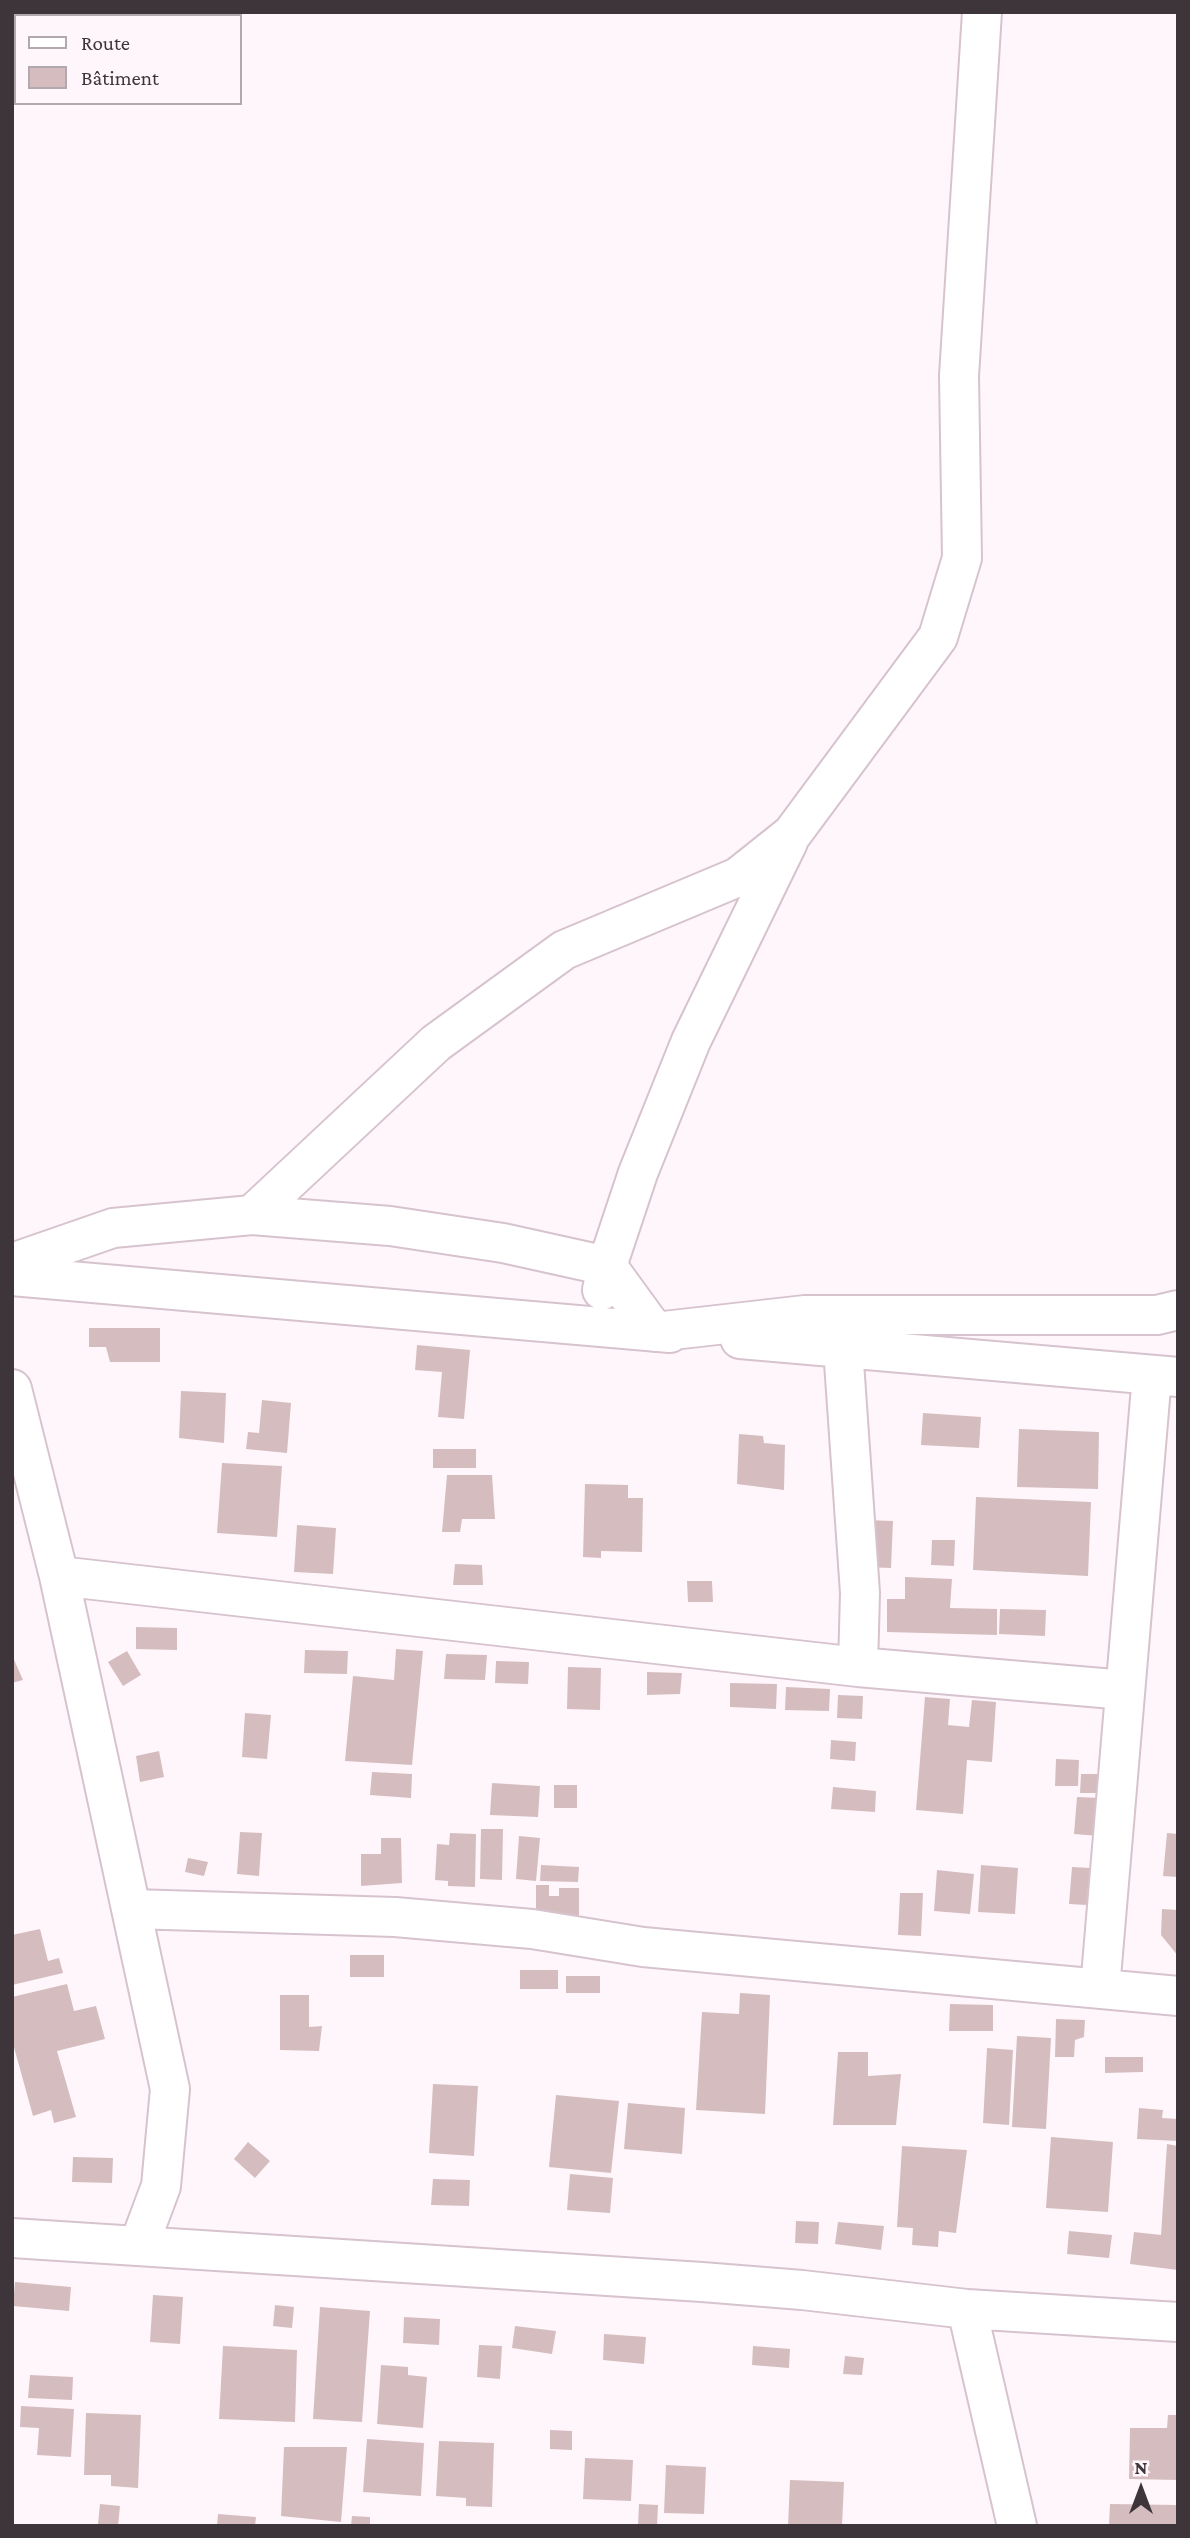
<!DOCTYPE html>
<html>
<head>
<meta charset="utf-8">
<style>
  body { margin:0 }
  #map { position:relative; width:1190px; height:2538px; overflow:hidden; background:#fff6fb; font-family:"Crimson Pro",serif }
  canvas { display:block }
  .frame { position:absolute; inset:0; border:14px solid #3d3539; pointer-events:none }
  .legend { position:absolute; left:14px; top:14px; width:228px; height:91px; box-sizing:border-box; background:#fff6fb; border:2px solid #b1a9ad; margin:0; padding:9px 12px; list-style:none; font-size:21px; color:#3d3539 }
  .legend li { display:flex; align-items:center; gap:14px; height:35px }
  .legend b { width:35px; border:2px solid #b1a9ad }
  .north { position:absolute; left:1106px; top:2454px; width:70px; height:70px; -webkit-text-stroke:5px #fff6fb; paint-order:stroke; rotate:0deg; font-size:19px; font-weight:700; line-height:28px; text-align:center; color:#3d3539 }
  .north::after { content:''; display:block; margin:auto; width:24px; height:32px; background:#3d3539; clip-path:polygon(50% 0,100% 100%,50% 72%,0 100%) }
</style>
</head>
<body>
<div id="map">
<canvas width="1190" height="2538"></canvas>
<div class="frame"></div>
<ul class="legend">
<li><b style="height:9px;background:#fff"></b>Route</li>
<li><b style="height:19px;background:#d5bdbf"></b>Bâtiment</li>
</ul>
<div class="north">N</div>
</div>
<script>
const ctx = document.querySelector('canvas').getContext('2d');
ctx.lineJoin = 'round';
function fillPath(path, color) {
  ctx.fillStyle = color;
  ctx.fill(path, 'evenodd');
}
function shape(rows) {
  const path = new Path2D();
  for (const r of rows) {
    path.moveTo(r[0], r[1]);
    for (let i = 2; i < r.length; i += 2) path.lineTo(r[i], r[i + 1]);
  }
  return path;
}
function stroke(path, color, width, dash) {
  ctx.strokeStyle = color;
  ctx.lineWidth = width;
  ctx.lineCap = dash ? 'butt' : 'round';
  ctx.setLineDash(dash || []);
  ctx.stroke(path);
}
fillPath(shape([
  [89,1328,160,1328,160,1362,110,1362,106,1347,89,1347],
  [417,1345,470,1350,464,1419,438,1417,442,1372,415,1370],
  [181,1391,226,1393,224,1443,179,1438],
  [262,1400,291,1403,287,1453,246,1449,248,1432,259,1433],
  [923,1413,981,1417,979,1448,921,1445],
  [1019,1429,1099,1432,1098,1489,1017,1487],
  [739,1434,763,1436,764,1443,785,1445,784,1490,737,1484],
  [433,1449,476,1449,476,1468,433,1468],
  [222,1463,282,1466,277,1537,217,1533],
  [447,1475,492,1475,495,1519,462,1519,460,1532,442,1532],
  [585,1484,628,1485,628,1498,643,1498,642,1552,601,1551,601,1558,583,1557],
  [976,1497,1091,1502,1088,1576,973,1570],
  [866,1520,893,1521,891,1568,863,1567],
  [297,1525,336,1528,333,1574,294,1572],
  [932,1540,955,1540,954,1566,931,1565],
  [455,1564,482,1565,483,1585,453,1585],
  [905,1577,952,1579,950,1608,997,1609,997,1635,887,1632,887,1599,905,1599],
  [687,1581,712,1581,713,1602,688,1602],
  [1000,1609,1046,1610,1045,1636,999,1634],
  [136,1627,177,1628,177,1650,136,1649],
  [396,1649,423,1651,412,1765,345,1761,353,1676,394,1680],
  [305,1650,348,1651,347,1674,304,1673],
  [127,1651,141,1675,123,1686,108,1662],
  [446,1654,487,1655,485,1680,444,1679],
  [12,1655,23,1680,12,1683],
  [496,1661,529,1662,528,1684,495,1683],
  [568,1667,601,1668,600,1710,567,1709],
  [647,1672,682,1673,680,1694,647,1695],
  [730,1683,777,1684,776,1709,730,1707],
  [786,1687,830,1689,829,1711,785,1710],
  [838,1695,863,1696,862,1719,837,1718],
  [925,1697,950,1699,948,1725,969,1727,972,1700,996,1702,992,1762,967,1760,963,1814,916,1810],
  [245,1713,271,1715,267,1759,242,1757],
  [831,1740,856,1742,855,1761,830,1759],
  [159,1751,164,1777,140,1782,136,1756],
  [1056,1759,1079,1760,1078,1786,1055,1786],
  [372,1772,412,1774,411,1798,370,1795],
  [1081,1774,1101,1774,1101,1793,1080,1793],
  [492,1783,540,1786,538,1817,490,1815],
  [554,1785,577,1785,577,1808,554,1808],
  [833,1787,876,1791,875,1812,831,1809],
  [1077,1797,1101,1798,1099,1836,1074,1834],
  [481,1829,503,1829,502,1880,480,1879],
  [240,1832,262,1833,259,1876,237,1874],
  [450,1833,476,1834,475,1887,448,1886,448,1881,435,1880,437,1844,449,1845],
  [1167,1833,1178,1834,1178,1877,1163,1876],
  [519,1836,540,1838,536,1881,516,1879],
  [381,1838,401,1838,402,1883,361,1886,361,1854,381,1854],
  [188,1858,208,1862,204,1876,185,1872],
  [541,1865,579,1867,578,1882,540,1881],
  [981,1865,1018,1868,1015,1914,978,1912],
  [1072,1867,1090,1868,1087,1905,1069,1904],
  [937,1870,974,1874,970,1914,934,1911],
  [536,1885,549,1885,549,1896,559,1896,559,1888,579,1888,579,1915,536,1915],
  [900,1893,923,1893,921,1936,898,1935],
  [1162,1909,1178,1910,1178,1956,1161,1935],
  [40,1929,48,1961,59,1958,63,1973,12,1985,12,1935],
  [350,1955,384,1955,384,1977,350,1977],
  [520,1970,558,1970,558,1989,520,1989],
  [566,1976,600,1976,600,1993,566,1993],
  [67,1984,74,2011,96,2006,105,2039,57,2051,76,2117,54,2123,51,2110,33,2116,12,2040,12,1997],
  [740,1993,770,1995,765,2114,696,2110,702,2012,739,2014],
  [280,1995,309,1995,309,2027,322,2026,319,2051,280,2050],
  [950,2004,993,2005,993,2031,949,2031],
  [1056,2019,1085,2020,1084,2037,1075,2040,1074,2057,1055,2057],
  [1017,2036,1051,2038,1046,2129,1012,2127],
  [987,2048,1013,2050,1009,2125,983,2123],
  [838,2052,868,2052,868,2076,901,2074,896,2125,833,2125],
  [1105,2057,1143,2057,1143,2072,1105,2073],
  [433,2084,478,2086,474,2156,429,2153],
  [556,2095,619,2101,611,2173,549,2167],
  [628,2103,685,2108,682,2154,624,2149],
  [1139,2108,1163,2110,1162,2118,1178,2119,1178,2141,1137,2139],
  [1051,2137,1113,2142,1108,2212,1046,2208],
  [248,2142,270,2161,255,2178,234,2159],
  [1167,2144,1178,2146,1178,2270,1130,2264,1134,2232,1161,2235],
  [902,2146,967,2150,956,2233,939,2231,938,2247,912,2245,913,2228,897,2227],
  [73,2157,113,2158,112,2183,72,2182],
  [570,2174,613,2178,610,2213,567,2210],
  [433,2179,470,2180,469,2206,431,2205],
  [796,2221,819,2222,818,2244,795,2243],
  [838,2222,884,2226,881,2250,835,2244],
  [1069,2231,1112,2235,1109,2258,1067,2254],
  [15,2282,71,2287,69,2311,13,2306],
  [153,2295,183,2297,180,2344,150,2342],
  [275,2305,294,2307,292,2328,273,2326],
  [320,2307,370,2311,362,2422,313,2419],
  [404,2317,440,2319,439,2345,403,2343],
  [515,2326,556,2331,552,2354,512,2348],
  [604,2334,646,2337,644,2364,603,2360],
  [479,2345,502,2346,500,2379,477,2377],
  [223,2346,297,2350,295,2422,219,2419],
  [753,2346,790,2349,789,2368,752,2365],
  [845,2356,864,2358,862,2375,843,2374],
  [381,2365,408,2367,408,2375,427,2377,423,2428,377,2424],
  [30,2375,73,2377,72,2400,28,2398],
  [21,2406,74,2409,71,2457,37,2455,39,2428,20,2427],
  [86,2413,141,2415,138,2488,111,2486,111,2475,84,2475],
  [1168,2415,1178,2415,1178,2480,1129,2479,1130,2428,1167,2428],
  [550,2430,572,2431,572,2450,550,2449],
  [367,2439,424,2443,421,2496,363,2492],
  [439,2441,494,2443,492,2507,466,2506,466,2498,436,2496],
  [284,2447,347,2447,341,2522,281,2516],
  [585,2458,633,2460,631,2501,583,2499],
  [666,2465,706,2467,704,2514,664,2513],
  [790,2480,844,2482,842,2526,788,2526],
  [100,2504,120,2506,118,2526,98,2524],
  [639,2504,658,2505,657,2526,638,2526],
  [1110,2504,1178,2505,1178,2526,1109,2526],
  [218,2514,256,2517,255,2526,217,2526],
  [352,2516,370,2517,370,2526,351,2526]
]), '#d5bdbf');
const minor = shape([
  [252,1215,436,1043,564,950,738,877,792,834,938,637,962,558,959,376,982,12],
  [12,1263,113,1228,252,1215,390,1226,503,1243,607,1266,655,1332,805,1315,1157,1315,1178,1310],
  [12,1276,670,1333],
  [602,1290,607,1266,638,1173,691,1041,788,842],
  [740,1339,1178,1377],
  [843,1348,860,1593,858,1667],
  [12,1389,59,1576,170,2089,161,2186,139,2245],
  [59,1576,858,1667,1125,1690],
  [132,1909,395,1917,532,1929,643,1947,1178,1996],
  [1100,1989,1152,1375],
  [12,2238,702,2282,802,2290,967,2309,1178,2322],
  [967,2309,1017,2526]
]);
stroke(minor, '#d7c3ce', 42);
stroke(minor, '#fff', 38);
</script>
</body>
</html>
